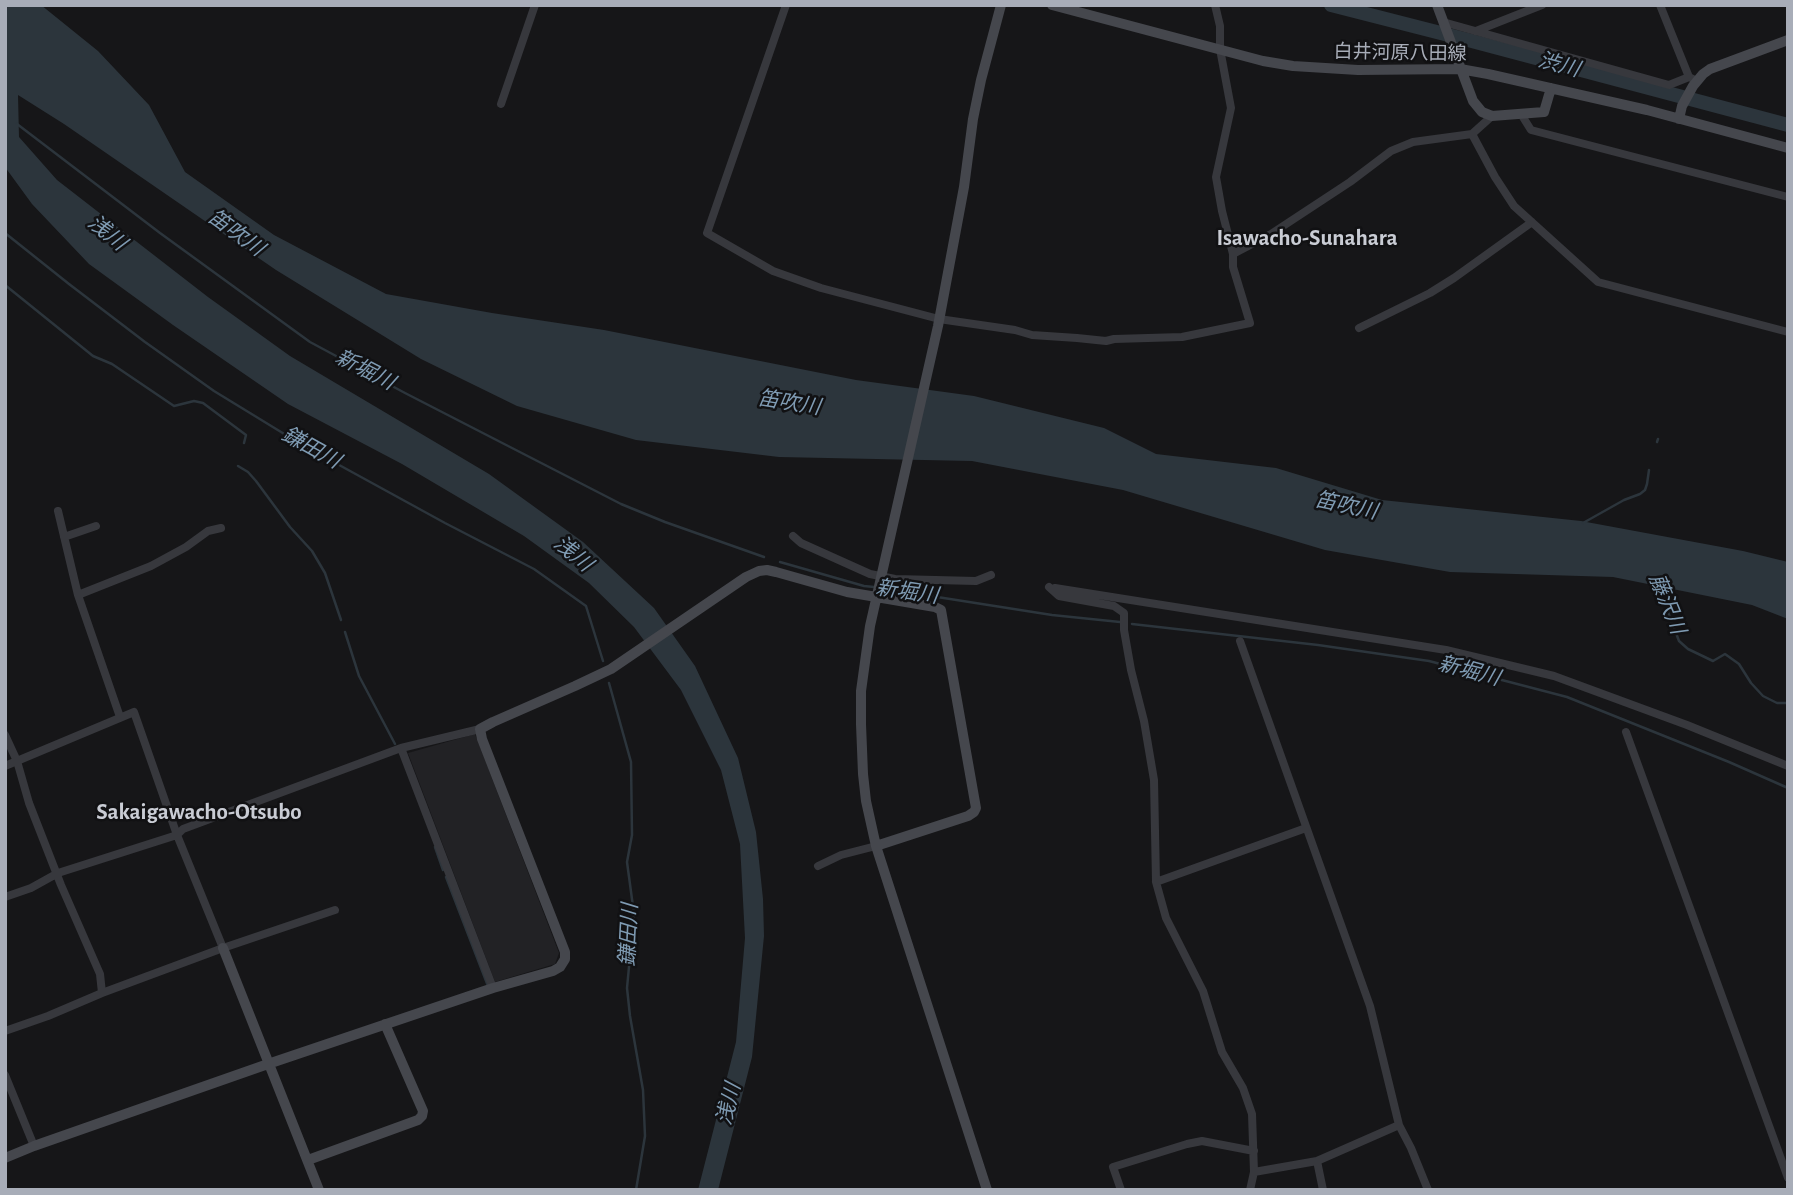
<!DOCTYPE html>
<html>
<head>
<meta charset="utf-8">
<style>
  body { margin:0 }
  #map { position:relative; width:1793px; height:1195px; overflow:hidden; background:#161618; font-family:"Alegreya Sans",sans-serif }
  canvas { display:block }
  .frame { position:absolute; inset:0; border:7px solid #a8adb8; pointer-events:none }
</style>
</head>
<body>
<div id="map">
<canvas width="1793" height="1195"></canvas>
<div class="frame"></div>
</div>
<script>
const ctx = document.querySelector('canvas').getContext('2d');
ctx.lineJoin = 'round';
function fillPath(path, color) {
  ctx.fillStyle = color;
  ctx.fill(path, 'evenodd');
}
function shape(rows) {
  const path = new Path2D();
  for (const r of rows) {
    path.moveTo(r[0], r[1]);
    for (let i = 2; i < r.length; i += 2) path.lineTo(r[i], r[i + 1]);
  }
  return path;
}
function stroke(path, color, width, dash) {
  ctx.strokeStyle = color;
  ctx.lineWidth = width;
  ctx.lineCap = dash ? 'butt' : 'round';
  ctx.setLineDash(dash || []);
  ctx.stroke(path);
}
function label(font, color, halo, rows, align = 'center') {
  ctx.font = font + ' "Alegreya Sans","Noto Sans JP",sans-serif';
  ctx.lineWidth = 5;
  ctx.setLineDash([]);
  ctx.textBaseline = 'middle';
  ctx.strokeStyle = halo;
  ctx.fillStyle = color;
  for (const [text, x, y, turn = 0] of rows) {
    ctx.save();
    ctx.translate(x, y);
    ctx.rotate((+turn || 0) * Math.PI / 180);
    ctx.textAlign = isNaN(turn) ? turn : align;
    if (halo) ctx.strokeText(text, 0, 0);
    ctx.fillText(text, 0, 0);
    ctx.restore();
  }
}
fillPath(shape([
  [475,734,559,953,555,964,495,982,408,753]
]), '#222225');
fillPath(shape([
  [5,5,41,5,98,51,149,105,185,172,274,235,386,294,492,313,604,330,856,380,974,396,1104,428,1156,454,1276,468,1382,500,1581,521,1743,551,1788,562,1788,619,1752,605,1613,577,1450,572,1325,550,1123,490,972,461,779,457,636,440,517,406,421,359,276,270,64,124,18,95,19,137,57,180,208,297,290,356,489,474,583,542,654,608,695,666,738,758,756,832,763,899,764,936,752,1057,718,1190,698,1190,736,1042,745,938,740,844,721,770,681,690,634,627,589,583,524,536,402,464,288,404,173,325,89,264,32,204,5,167]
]), '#2c353c');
stroke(shape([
  [17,124,160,233,310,342,405,393,621,504,665,522,764,557],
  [5,233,69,284,145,342,214,391,299,443,445,523,534,569,586,606,603,661],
  [5,285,93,356,112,364,174,406,194,401,203,403,246,435,244,443],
  [1657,442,1658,439],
  [238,466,248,472,256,481,290,527,312,551,325,573,341,620],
  [1583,523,1624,500,1640,494,1645,490,1647,484,1649,470],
  [780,562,864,586,874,587],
  [1658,586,1679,641,1688,649,1713,661,1725,654,1739,664,1751,683,1763,696,1777,703,1788,703],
  [880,588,1052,615,1120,622],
  [1132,624,1318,645,1429,661,1567,697,1729,762,1788,788],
  [345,632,359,676,395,744],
  [609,683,631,762,632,835,627,862,634,914,627,988,630,1016,643,1090,645,1136,636,1190],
  [435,847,443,870],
  [446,877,488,986]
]), '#2c353c', 2.5);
stroke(shape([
  [1331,5,1468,40,1788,125]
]), '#2c353c', 14);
stroke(shape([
  [786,5,707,233,773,271,821,288,939,319,1015,330,1032,335,1077,338,1106,341,1114,339,1182,337,1250,323,1233,267,1233,254,1222,211,1216,177,1231,108,1220,49,1220,26,1215,5],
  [1660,5,1689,77,1693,79],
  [1443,22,1669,85,1689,77],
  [1476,31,1542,5],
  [501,104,535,5],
  [1521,114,1531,130,1788,197],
  [1472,134,1495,177,1514,206,1598,282,1788,332],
  [1233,254,1271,234,1350,182,1391,151,1413,142,1472,134,1492,116],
  [1359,328,1430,293,1454,278,1532,222],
  [58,511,78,595,120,717],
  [793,536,801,543,870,574,895,579,976,581,991,575],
  [64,537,96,526],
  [1049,587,1059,596,1114,606,1124,613,1124,630,1131,670,1144,721,1154,780,1156,882,1166,918,1203,991,1222,1052,1243,1088,1252,1114,1254,1172,1250,1190],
  [1055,588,1446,650,1554,676,1687,725,1788,766],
  [78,595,151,566,186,547,208,531,221,528],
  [1240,641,1370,1006,1399,1125,1411,1148,1428,1190],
  [1626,732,1788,1178],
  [5,735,17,761,29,803,61,885,100,974,102,993],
  [401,748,493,988],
  [5,766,134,712,177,835,223,948],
  [818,866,841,855,876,846],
  [1156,882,1306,828],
  [5,897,31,888,58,873,177,835,183,829,401,748,480,729],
  [5,1031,48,1016,102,993,223,948,335,910],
  [5,1075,34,1146],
  [1317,1161,1323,1190],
  [1254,1172,1317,1161,1399,1125],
  [1121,1190,1113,1167,1187,1144,1202,1141,1254,1151]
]), '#37383d', 8);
stroke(shape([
  [1052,5,1263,61,1293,66,1358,70,1460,69,1488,74,1647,110,1788,148],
  [1437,5,1473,101,1482,112,1492,116,1544,112,1551,88],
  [1679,119,1682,106,1693,86,1703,74,1710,69,1788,40],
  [223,948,319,1190],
  [5,1158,34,1146,268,1064,493,988,553,971,560,967,565,959,565,952,482,739,480,729,493,722,575,686,611,669,746,577,759,571,767,570,776,572,847,592,935,607,941,610,976,808,974,812,968,816,876,846],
  [308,1160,418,1120,422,1116,423,1111,385,1024],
  [987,1190,876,846,866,801,863,774,861,724,861,691,870,626,938,326,964,187,973,119,981,80,1001,5]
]), '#45474d', 10);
label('19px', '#a8adb8', '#111113', [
  ["白井河原八田線",1400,53,1]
]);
label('italic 21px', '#7f9bb3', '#111113', [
  ["渋川",1559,65,15],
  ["浅川",107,233,39],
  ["笛吹川",236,233,36],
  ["新堀川",365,370,27],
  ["笛吹川",789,403,9],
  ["鎌田川",311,448,29],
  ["笛吹川",1346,506,12],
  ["浅川",573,554,40],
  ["新堀川",907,592,8],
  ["藤沢川",1667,604,68],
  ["新堀川",1469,671,15],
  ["鎌田川",629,935,-87],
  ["浅川",729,1104,-76]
]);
label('bold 23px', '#c9ccd4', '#111113', [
  ["Isawacho-Sunahara",1307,238],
  ["Sakaigawacho-Otsubo",199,812]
]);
</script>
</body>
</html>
